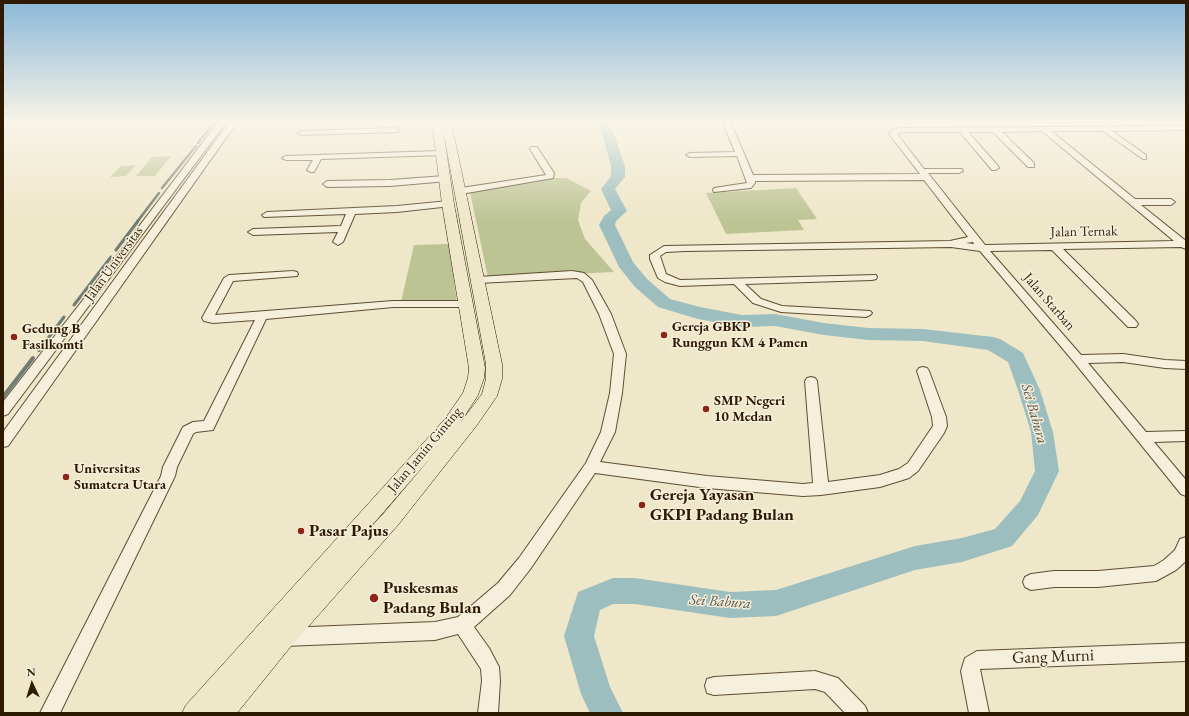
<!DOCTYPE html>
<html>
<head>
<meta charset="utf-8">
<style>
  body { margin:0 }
  #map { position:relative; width:1189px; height:716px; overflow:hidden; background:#efe7c9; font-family:"EB Garamond",serif }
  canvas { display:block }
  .frame { position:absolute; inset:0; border:4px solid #2e1a01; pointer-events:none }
  .north { position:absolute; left:12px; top:664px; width:40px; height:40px; -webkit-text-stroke:3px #f5efdc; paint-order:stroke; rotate:356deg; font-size:11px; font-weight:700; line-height:16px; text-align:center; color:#2e1a01 }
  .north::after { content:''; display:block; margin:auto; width:14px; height:18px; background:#2e1a01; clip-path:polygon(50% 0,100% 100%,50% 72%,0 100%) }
</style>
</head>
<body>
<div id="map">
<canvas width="1189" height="716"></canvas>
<div class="frame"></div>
<div class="north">N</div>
</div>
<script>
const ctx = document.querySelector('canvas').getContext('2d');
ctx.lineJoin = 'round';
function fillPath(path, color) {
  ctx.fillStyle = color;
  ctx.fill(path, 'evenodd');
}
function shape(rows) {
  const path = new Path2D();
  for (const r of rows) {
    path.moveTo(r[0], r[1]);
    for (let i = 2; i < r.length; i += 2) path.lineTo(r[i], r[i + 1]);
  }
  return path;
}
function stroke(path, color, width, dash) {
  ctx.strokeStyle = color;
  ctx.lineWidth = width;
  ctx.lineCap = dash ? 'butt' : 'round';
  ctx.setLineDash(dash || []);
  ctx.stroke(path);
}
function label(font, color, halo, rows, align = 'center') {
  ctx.font = font + ' "EB Garamond",serif';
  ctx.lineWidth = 3;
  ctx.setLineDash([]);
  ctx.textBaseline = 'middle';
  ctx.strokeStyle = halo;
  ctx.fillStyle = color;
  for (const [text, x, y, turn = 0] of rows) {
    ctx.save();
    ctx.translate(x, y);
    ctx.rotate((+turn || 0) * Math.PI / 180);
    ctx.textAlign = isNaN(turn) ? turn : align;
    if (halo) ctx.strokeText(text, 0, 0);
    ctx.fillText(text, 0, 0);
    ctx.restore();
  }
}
fillPath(shape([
  [171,156,155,176,136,176,152,157],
  [136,165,126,176,110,177,121,166],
  [530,178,566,178,591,191,581,203,578,220,585,239,614,272,488,278,469,187],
  [796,188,817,219,798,220,804,230,726,234,706,193],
  [449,244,457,303,401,302,414,245]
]), '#bdc494');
stroke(shape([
  [198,143,215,121],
  [162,188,196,146],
  [137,222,159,193]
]), '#717c73', 2.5);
stroke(shape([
  [116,250,138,221],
  [74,305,111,257],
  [40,349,64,317]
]), '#717c73', 3);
stroke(shape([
  [39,350,40,348],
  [3,397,33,358]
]), '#717c73', 4);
fillPath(shape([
  [595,121,607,121,614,134,625,166,625,177,615,189,627,211,616,221,615,225,633,262,647,279,670,299,700,307,742,315,775,314,824,323,868,328,923,329,993,337,1000,339,1023,353,1040,390,1053,432,1059,471,1038,515,1012,546,962,562,915,570,776,616,730,618,635,604,613,604,600,610,594,636,610,687,623,713,590,713,581,694,564,636,578,592,613,578,635,578,730,592,776,590,915,546,962,538,995,529,1020,501,1035,471,1031,432,1018,390,1008,362,988,350,923,341,868,340,824,335,775,326,742,327,698,319,658,307,635,287,619,267,599,225,604,216,611,210,601,189,611,176,611,166,602,134,595,121]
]), '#9dbebf');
const minor = shape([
  [219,121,227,121,8,414,3,416,3,402,90,291,219,121],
  [230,121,238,121,8,446,3,447,3,432,230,121],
  [722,121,730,121,753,175,920,174,889,134,893,129,904,128,1186,126,1186,130,1112,131,1146,155,1146,159,1143,159,1103,131,1051,131,1135,199,1171,199,1175,202,1171,205,1141,205,1186,241,1186,249,1181,247,1063,249,1136,321,1138,324,1136,327,1128,327,1052,250,990,251,1081,355,1123,354,1165,360,1186,361,1186,369,1165,368,1123,362,1088,363,1146,432,1186,431,1186,441,1154,442,1186,480,1186,496,1181,494,1074,362,980,251,951,247,685,251,666,252,660,256,666,274,680,280,876,275,877,277,876,279,872,280,745,284,761,299,782,306,870,311,872,313,870,315,866,317,781,312,753,303,734,284,680,286,665,282,658,278,650,259,650,255,664,246,950,241,968,237,924,180,755,181,755,183,751,188,714,192,713,190,714,188,747,183,737,156,690,157,686,155,690,153,735,152,722,121],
  [1042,131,1174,241,985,245,928,173,959,173,963,171,962,169,924,169,897,134,904,132,960,132,992,170,995,170,999,168,998,166,968,132,993,132,1028,167,1034,167,1034,163,1002,132,1042,131],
  [973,242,974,244,966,243,973,242],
  [395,128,399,130,398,132,302,135,298,133,302,131,395,128],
  [531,147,537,147,554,173,553,178,461,194,457,191,461,188,546,175,530,149,531,147],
  [440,151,443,151,443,155,321,159,314,172,311,172,307,170,313,160,286,160,282,158,286,156,440,151],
  [445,176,448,177,449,179,448,181,390,186,327,187,323,184,327,181,390,180,445,176],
  [448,201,451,202,452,204,451,206,397,212,355,214,343,242,338,245,333,242,338,232,253,235,248,232,253,229,341,226,346,214,264,217,262,215,267,212,397,206,448,201],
  [293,271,297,272,298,274,297,276,233,281,215,315,393,301,466,301,471,304,466,307,393,307,266,319,213,430,196,432,193,434,177,467,175,476,60,713,40,713,161,476,163,467,183,427,193,422,204,421,255,320,213,323,204,321,202,318,224,278,229,275,293,271],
  [572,271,584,273,592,280,611,314,626,354,622,393,615,432,600,462,707,476,803,484,813,483,805,381,807,378,811,377,815,378,817,381,828,482,880,475,899,469,908,463,933,426,932,417,917,371,919,368,923,367,927,368,929,371,946,417,947,426,944,433,918,471,909,478,880,487,821,495,803,496,707,488,595,473,531,568,510,595,474,627,489,648,499,667,500,681,498,713,478,713,482,681,481,669,458,634,435,640,284,646,278,643,275,637,278,631,284,628,435,622,458,617,498,583,519,558,586,463,601,432,610,393,614,354,599,314,583,282,577,278,478,283,473,280,478,277,572,271],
  [1186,537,1186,561,1176,570,1156,581,1098,587,1054,587,1031,590,1025,587,1023,582,1025,577,1031,574,1054,571,1098,571,1154,566,1164,560,1175,550,1180,539,1186,537],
  [1186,643,1186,661,980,669,989,713,969,713,961,671,965,658,977,651,1186,643],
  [815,671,838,678,865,706,868,713,845,713,825,692,815,689,714,695,707,693,705,686,707,679,714,677,815,671]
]);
const major = shape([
  [432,121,451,122,502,364,502,379,497,396,477,425,398,525,292,645,237,713,182,713,186,705,445,419,463,393,468,378,469,368,442,204,432,121],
  [443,129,486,364,486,379,482,394,460,423,478,395,484,378,485,368,454,204,443,129],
  [433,455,384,513,360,539,433,455]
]);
stroke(minor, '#5e4d33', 2);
stroke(major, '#2e1a01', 1);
fillPath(minor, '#f5efdc');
fillPath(major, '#efe7c9');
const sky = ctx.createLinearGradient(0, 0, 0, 221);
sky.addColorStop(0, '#8ab8d8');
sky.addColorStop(0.55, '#f8f4e7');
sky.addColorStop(1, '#f8f4e700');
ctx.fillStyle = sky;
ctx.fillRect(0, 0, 1189, 221);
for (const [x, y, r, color] of [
  [664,335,4,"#8f2418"],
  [14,337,4,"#8f2418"],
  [706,409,4,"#8f2418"],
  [66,477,4,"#8f2418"],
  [642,505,4,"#8f2418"],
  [301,531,4,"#8f2418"],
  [374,598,5,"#8f2418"]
]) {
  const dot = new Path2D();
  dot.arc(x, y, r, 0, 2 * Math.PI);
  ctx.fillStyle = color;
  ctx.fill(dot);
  stroke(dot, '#f5efdc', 1.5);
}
label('14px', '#2e1a01', '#f5efdc', [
  ["Jalan Ternak",1084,232,-1],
  ["Jalan Universitas",114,264,-54],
  ["Jalan Starban",1049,302,49],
  ["Jalan Jamin Ginting",425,450,-50]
]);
label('bold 14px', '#2e1a01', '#f5efdc', [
  ["Gereja GBKP",672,327],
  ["Runggun KM 4 Pamen",672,343],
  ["Gedung B",22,329],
  ["Fasilkomti",22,345],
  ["SMP Negeri",714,401],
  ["10 Medan",714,417],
  ["Universitas",74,469],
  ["Sumatera Utara",74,485]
], 'left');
label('italic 15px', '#555344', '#f5efdc', [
  ["Sei Babura",1034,414,74],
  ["Sei Babura",720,602,4]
]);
label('bold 17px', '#2e1a01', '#f5efdc', [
  ["Gereja Yayasan",650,495],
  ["GKPI Padang Bulan",650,515],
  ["Pasar Pajus",309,531],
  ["Puskesmas",383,588],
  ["Padang Bulan",383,608]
], 'left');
label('17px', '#2e1a01', '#f5efdc', [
  ["Gang Murni",1053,657,-2]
]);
</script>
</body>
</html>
